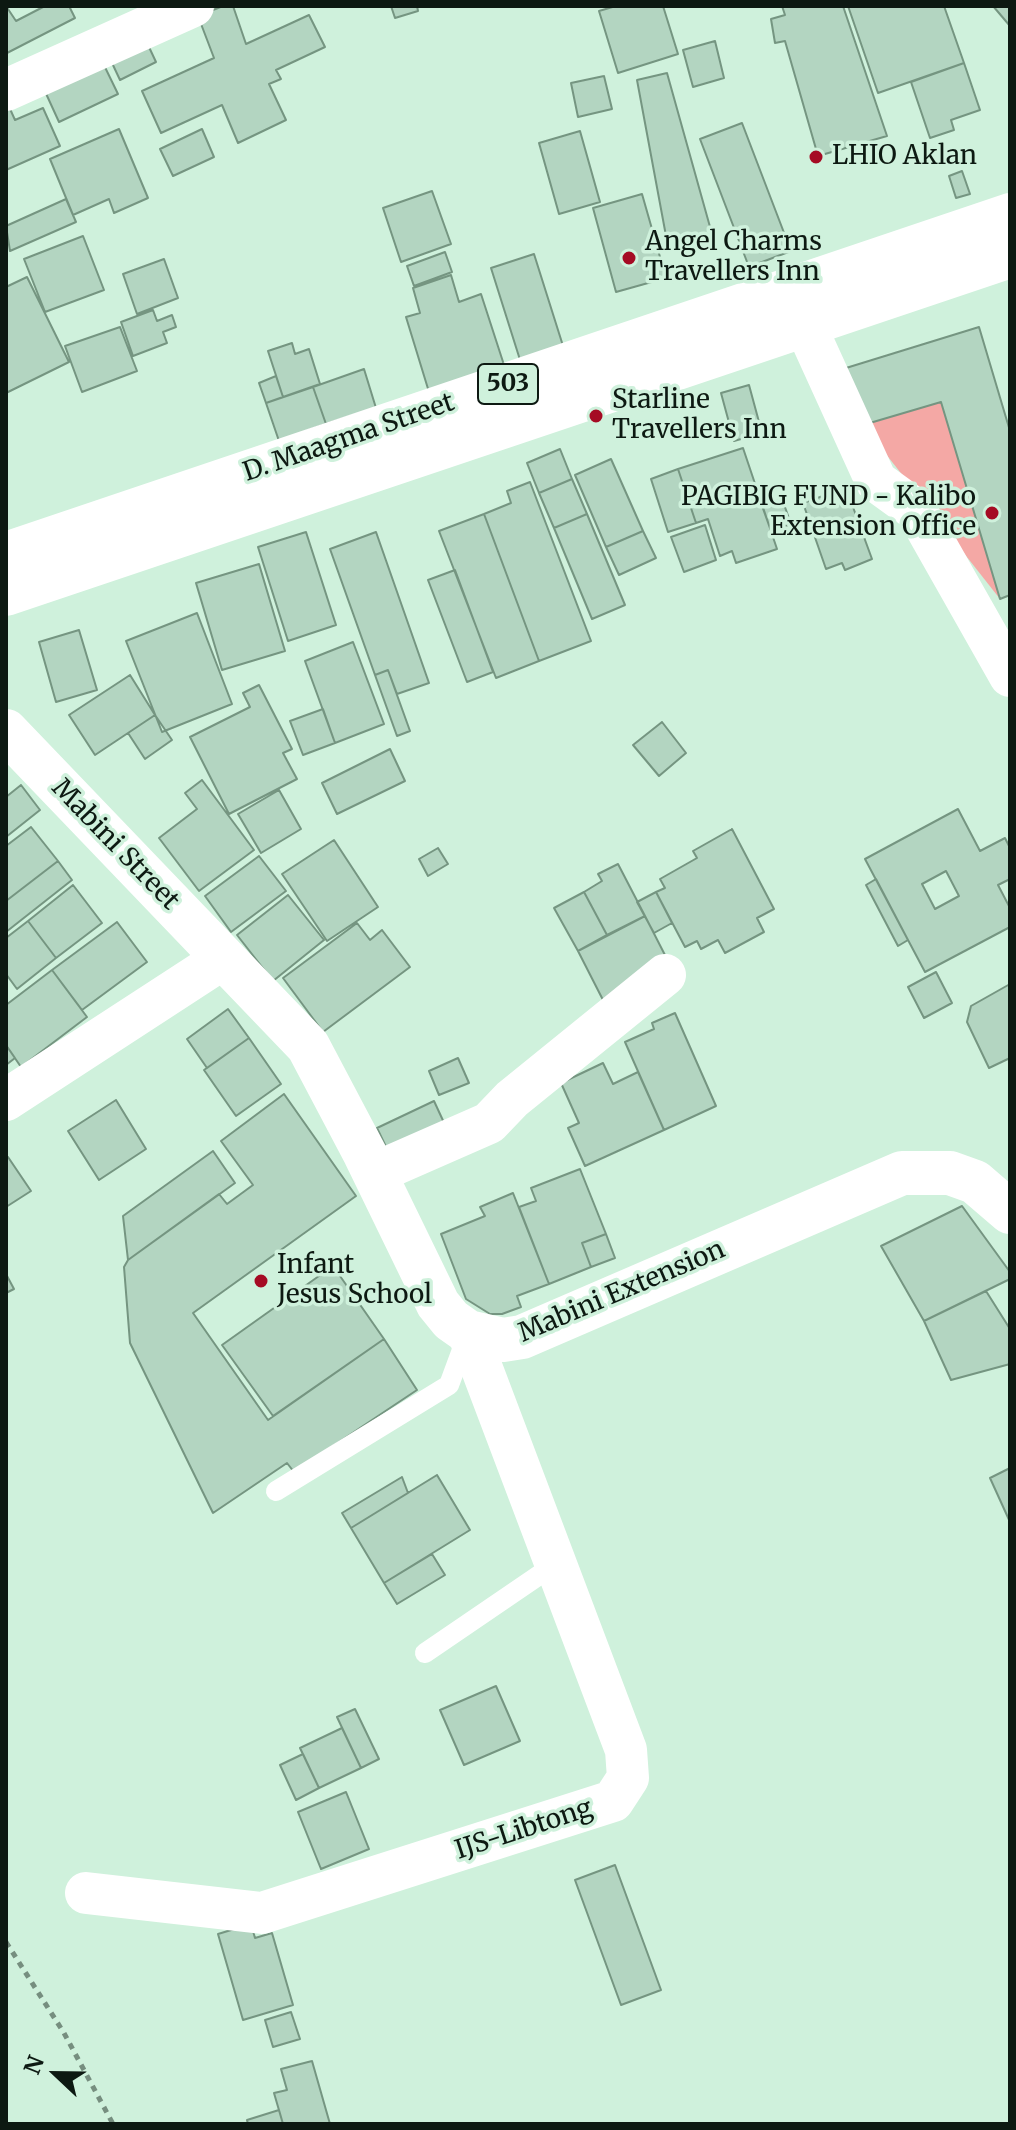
<!DOCTYPE html>
<html>
<head>
<meta charset="utf-8">
<style>
  body { margin:0 }
  #map { position:relative; width:1016px; height:2130px; overflow:hidden; background:#cff1dc; font-family:Merriweather,serif }
  canvas { display:block }
  .frame { position:absolute; inset:0; border:8px solid #0d1912; pointer-events:none }
  .north { position:absolute; left:16px; top:2034px; width:80px; height:80px; -webkit-text-stroke:6px #cff1dc; paint-order:stroke; rotate:292deg; font-size:22px; font-weight:700; line-height:32px; text-align:center; color:#0d1912 }
  .north::after { content:''; display:block; margin:auto; width:28px; height:36px; background:#0d1912; clip-path:polygon(50% 0,100% 100%,50% 72%,0 100%) }
</style>
</head>
<body>
<div id="map">
<canvas width="1016" height="2130"></canvas>
<div class="frame"></div>
<div class="north">N</div>
</div>
<script>
const ctx = document.querySelector('canvas').getContext('2d');
ctx.lineJoin = 'round';
function fillPath(path, color) {
  ctx.fillStyle = color;
  ctx.fill(path, 'evenodd');
}
function shape(rows) {
  const path = new Path2D();
  for (const r of rows) {
    path.moveTo(r[0], r[1]);
    for (let i = 2; i < r.length; i += 2) path.lineTo(r[i], r[i + 1]);
  }
  return path;
}
function stroke(path, color, width, dash) {
  ctx.strokeStyle = color;
  ctx.lineWidth = width;
  ctx.lineCap = dash ? 'butt' : 'round';
  ctx.setLineDash(dash || []);
  ctx.stroke(path);
}
function label(font, color, halo, rows, align = 'center') {
  ctx.font = font + ' Merriweather,serif';
  ctx.lineWidth = 7;
  ctx.setLineDash([]);
  ctx.textBaseline = 'middle';
  ctx.strokeStyle = halo;
  ctx.fillStyle = color;
  for (const [text, x, y, turn = 0] of rows) {
    ctx.save();
    ctx.translate(x, y);
    ctx.rotate((+turn || 0) * Math.PI / 180);
    ctx.textAlign = isNaN(turn) ? turn : align;
    if (halo) ctx.strokeText(text, 0, 0);
    ctx.fillText(text, 0, 0);
    ctx.restore();
  }
}
fillPath(shape([
  [941,402,1000,599,863,425]
]), '#f4a8a5');
const building = shape([
  [6,6,16,21,45,6,69,6,75,18,7,53,6,6],
  [223,6,233,6,246,44,309,15,325,47,276,70,281,79,269,84,286,120,238,143,222,105,161,133,142,91,214,58,198,16,223,6],
  [391,6,417,6,418,11,395,18,391,6],
  [616,6,663,6,678,54,618,73,599,11,616,6],
  [782,6,843,6,887,136,818,156,785,41,775,43,771,19,785,15,782,6],
  [848,6,944,6,964,63,878,93,848,6],
  [993,6,1010,6,1010,26,993,6],
  [141,30,156,62,120,80,105,48,141,30],
  [715,41,724,78,693,87,683,50,715,41],
  [101,59,118,94,59,122,43,87,101,59],
  [964,63,980,110,951,120,954,130,930,138,911,82,964,63],
  [667,73,712,234,669,252,637,80,667,73],
  [604,76,612,109,578,117,571,83,604,76],
  [6,100,15,120,43,108,60,146,6,170,6,100],
  [742,123,791,251,749,267,700,139,742,123],
  [119,129,148,198,114,213,109,199,73,215,50,159,119,129],
  [202,129,214,157,173,176,160,149,202,129],
  [580,131,600,202,559,214,539,143,580,131],
  [962,171,970,194,956,198,949,176,962,171],
  [432,191,451,244,401,262,383,208,432,191],
  [642,194,666,278,616,292,593,208,642,194],
  [66,199,76,222,10,251,6,226,66,199],
  [83,236,104,290,45,312,24,259,83,236],
  [445,252,452,272,414,286,407,266,445,252],
  [534,254,564,349,521,363,491,268,534,254],
  [164,259,178,298,137,314,123,274,164,259],
  [451,275,459,302,481,294,505,368,429,392,406,317,420,313,413,288,451,275],
  [27,277,69,362,6,393,6,287,27,277],
  [153,310,157,321,172,315,176,327,163,332,167,343,133,356,121,322,153,310],
  [120,327,137,371,82,392,65,346,120,327],
  [979,327,1010,431,1010,595,1000,599,941,402,863,425,846,368,979,327],
  [292,343,295,354,309,349,320,384,283,397,268,351,292,343],
  [364,369,376,408,326,424,313,387,364,369],
  [276,376,283,397,266,403,259,383,276,376],
  [749,385,762,433,734,441,721,393,749,385],
  [313,387,326,424,279,441,266,403,313,387],
  [743,448,777,549,736,563,732,551,720,556,708,519,696,523,678,469,743,448],
  [560,449,572,479,539,493,527,463,560,449],
  [611,459,643,531,606,547,575,475,611,459],
  [678,469,696,523,668,532,651,479,678,469],
  [572,479,587,514,554,528,539,493,572,479],
  [530,482,591,641,539,661,484,514,511,503,507,491,530,482],
  [846,488,872,559,845,570,842,563,826,569,803,503,846,488],
  [781,496,791,524,771,531,761,503,781,496],
  [484,514,539,661,496,678,439,531,484,514],
  [587,514,625,605,592,619,554,528,587,514],
  [705,525,716,560,684,572,671,537,705,525],
  [643,531,656,558,619,575,606,547,643,531],
  [306,532,336,625,288,641,258,547,306,532],
  [376,532,429,683,397,694,388,670,375,675,330,549,376,532],
  [259,564,285,651,222,670,196,583,259,564],
  [455,570,493,672,467,682,428,580,455,570],
  [197,613,232,704,162,732,126,641,197,613],
  [79,630,97,690,56,702,39,642,79,630],
  [353,642,384,724,335,743,305,661,353,642],
  [388,670,410,731,397,736,375,675,388,670],
  [130,675,155,715,95,755,69,715,130,675],
  [259,685,292,749,283,753,297,779,229,814,190,737,250,707,243,693,259,685],
  [323,709,335,743,303,755,290,721,323,709],
  [155,715,172,740,145,759,128,733,155,715],
  [662,722,686,753,659,776,633,745,662,722],
  [390,749,405,781,337,814,322,783,390,749],
  [202,780,254,850,199,891,159,838,197,809,185,793,202,780],
  [21,785,40,810,6,837,6,797,21,785],
  [279,790,301,829,261,853,238,814,279,790],
  [958,809,980,851,1005,838,1010,848,1010,879,998,885,1010,908,1010,927,925,972,865,859,958,809],
  [946,871,959,896,935,909,922,884,946,871],
  [31,827,58,861,6,901,6,846,31,827],
  [732,829,774,909,757,918,764,932,725,953,718,940,701,949,697,941,685,947,656,892,665,888,660,879,697,858,693,851,732,829],
  [334,840,378,907,327,941,282,874,334,840],
  [438,848,448,864,428,876,419,859,438,848],
  [259,856,286,891,231,932,205,896,259,856],
  [58,861,72,880,6,932,6,901,58,861],
  [618,864,645,916,607,935,584,892,602,881,598,874,618,864],
  [876,879,908,940,898,946,866,885,876,879],
  [73,885,102,923,56,958,28,921,73,885],
  [584,892,607,935,578,951,554,908,584,892],
  [656,892,672,923,654,933,637,902,656,892],
  [288,895,324,940,273,981,237,935,288,895],
  [645,916,667,959,603,1000,578,951,645,916],
  [28,921,56,958,17,989,6,974,6,938,28,921],
  [117,922,147,962,82,1010,52,970,117,922],
  [357,923,370,940,382,930,410,967,323,1032,283,978,357,923],
  [52,970,87,1017,21,1067,6,1045,6,1005,52,970],
  [936,972,952,1003,924,1018,908,987,936,972],
  [1010,984,1010,1058,989,1068,967,1022,971,1006,1010,984],
  [228,1009,249,1038,207,1068,187,1039,228,1009],
  [675,1013,716,1106,664,1130,625,1042,654,1029,652,1023,675,1013],
  [249,1038,281,1084,236,1116,204,1070,249,1038],
  [6,1045,15,1058,6,1065,6,1045],
  [458,1058,469,1083,439,1095,429,1071,458,1058],
  [603,1063,613,1084,638,1072,664,1130,585,1166,568,1128,579,1123,561,1083,603,1063],
  [284,1094,356,1196,193,1313,268,1420,384,1339,417,1390,294,1472,287,1463,213,1513,130,1343,124,1267,128,1260,219,1194,227,1204,253,1185,221,1141,284,1094],
  [116,1100,146,1149,99,1180,68,1131,116,1100],
  [434,1101,446,1127,389,1153,377,1128,434,1101],
  [213,1151,235,1183,128,1260,123,1216,213,1151],
  [8,1157,31,1191,6,1207,6,1158,8,1157],
  [580,1169,606,1234,582,1243,591,1267,549,1284,519,1207,536,1201,531,1188,580,1169],
  [513,1193,549,1284,517,1296,521,1307,502,1314,490,1314,466,1299,441,1234,485,1216,480,1207,513,1193],
  [962,1206,1010,1272,1010,1279,924,1321,881,1246,962,1206],
  [606,1234,615,1258,591,1267,582,1243,606,1234],
  [333,1266,384,1339,273,1416,222,1345,333,1266],
  [6,1274,14,1289,6,1293,6,1274],
  [986,1291,1010,1329,1010,1364,951,1380,924,1321,986,1291],
  [1010,1468,1010,1522,990,1478,1010,1468],
  [437,1475,470,1530,384,1583,351,1528,437,1475],
  [402,1477,408,1493,351,1528,342,1513,402,1477],
  [432,1554,445,1575,397,1604,384,1583,432,1554],
  [496,1686,520,1741,464,1765,440,1710,496,1686],
  [355,1709,379,1759,361,1768,337,1717,355,1709],
  [342,1728,361,1768,319,1788,300,1748,342,1728],
  [303,1754,319,1788,296,1800,280,1765,303,1754],
  [346,1792,369,1849,321,1869,298,1812,346,1792],
  [615,1865,661,1990,621,2005,575,1880,615,1865],
  [251,1924,255,1938,272,1933,293,2005,243,2020,218,1934,251,1924],
  [291,2012,300,2039,273,2047,265,2020,291,2012],
  [312,2061,330,2124,283,2124,274,2093,287,2090,281,2069,312,2061],
  [279,2110,283,2124,248,2124,247,2120,279,2110]
]);
fillPath(building, '#b3d5c1');
stroke(building, '#759581', 2);
stroke(shape([
  [6,1942,64,2033,113,2124]
]), '#768e7f', 5, [6, 6]);
stroke(shape([
  [276,1491,449,1385,466,1339],
  [425,1653,554,1565]
]), '#fff', 20);
stroke(shape([
  [6,90,193,6],
  [805,325,876,481,916,510,1010,676],
  [6,1100,224,958],
  [375,1173,489,1123,512,1099,665,975],
  [86,1893,262,1913,613,1801,628,1778,626,1750,468,1332]
]), '#fff', 42);
stroke(shape([
  [6,731,308,1046,365,1154,438,1304,451,1320,468,1332,503,1340,522,1337,902,1173,950,1173,975,1182,1010,1212]
]), '#fff', 44);
stroke(shape([
  [6,554,1010,215],
  [6,594,1010,256]
]), '#fff', 44);
for (const [x, y, r, color] of [
  [816,157,8,"#a50b24"],
  [629,258,8,"#a50b24"],
  [596,416,8,"#a50b24"],
  [992,513,8,"#a50b24"],
  [261,1281,8,"#a50b24"]
]) {
  const dot = new Path2D();
  dot.arc(x, y, r, 0, 2 * Math.PI);
  ctx.fillStyle = color;
  ctx.fill(dot);
  stroke(dot, '#cff1dc', 3);
}
for (const [x, y, w] of [
  [508,384,60]
]) {
  const box = new Path2D();
  box.roundRect(x - w / 2, y - 20, w, 40, 6);
  ctx.fillStyle = '#cff1dc';
  ctx.fill(box);
  stroke(box, '#0d1912', 2);
}
label('bold 24px', '#0d1912', null, [
  ["503",508,384]
]);
label('26px', '#0d1912', '#cff1dc', [
  ["LHIO Aklan",832,157],
  ["Angel Charms",645,243],
  ["Travellers Inn",645,273],
  ["Starline",612,401],
  ["Travellers Inn",612,431],
  ["PAGIBIG FUND - Kalibo",976,498,"right"],
  ["Extension Office",976,528,"right"],
  ["Infant",277,1266],
  ["Jesus School",277,1296]
], 'left');
label('26px', '#0d1912', '#cff1dc', [
  ["D. Maagma Street",349,438,-19],
  ["Mabini Street",115,845,46],
  ["Mabini Extension",622,1292,-23],
  ["IJS-Libtong",524,1830,-18]
]);
</script>
</body>
</html>
